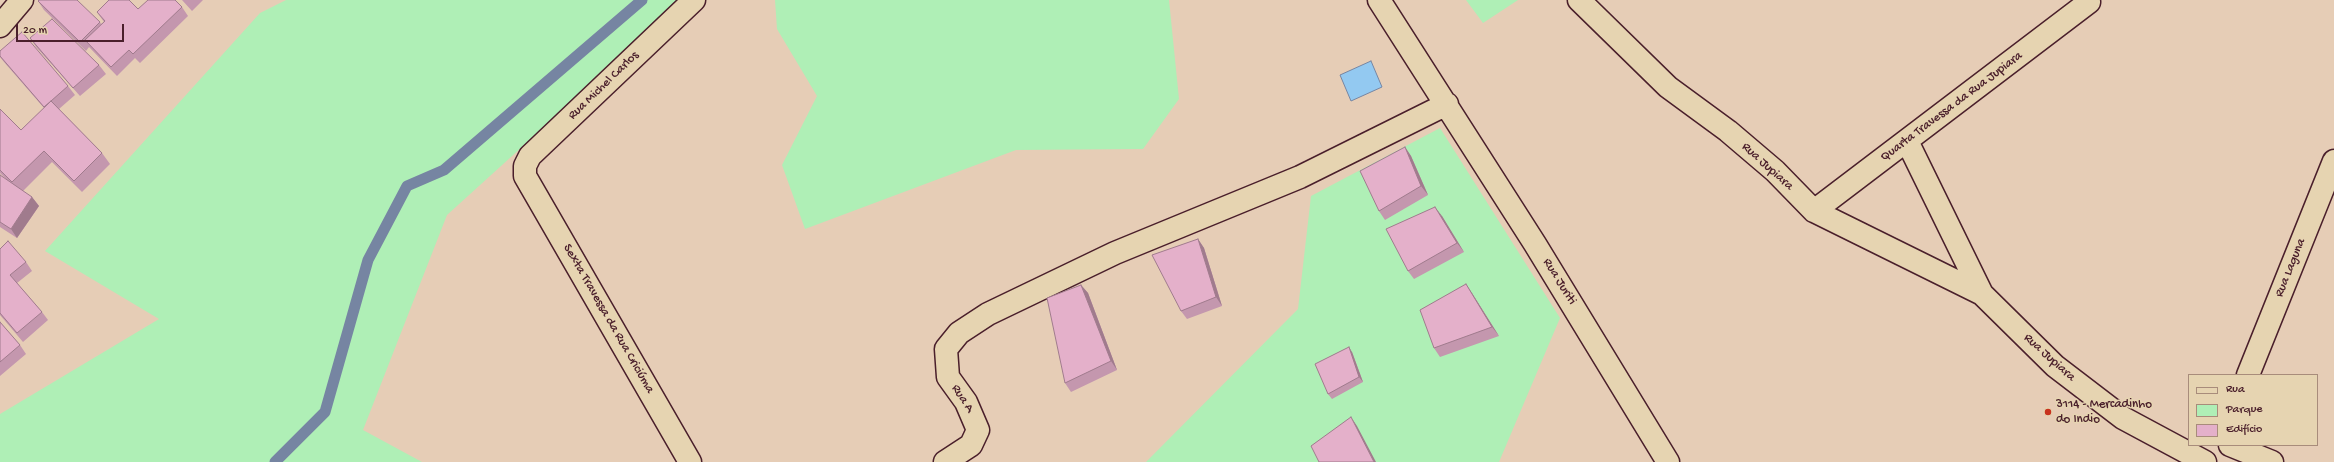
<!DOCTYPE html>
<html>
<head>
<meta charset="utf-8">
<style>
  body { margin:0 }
  #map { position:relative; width:2334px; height:462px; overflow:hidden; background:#e6cdb6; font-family:"Gochi Hand",sans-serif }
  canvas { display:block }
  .legend { position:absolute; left:2188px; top:374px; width:130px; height:72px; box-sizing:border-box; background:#e6d4b1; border:1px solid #a88c7b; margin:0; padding:5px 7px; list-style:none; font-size:12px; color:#4a1f2b }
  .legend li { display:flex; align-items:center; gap:8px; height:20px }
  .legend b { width:20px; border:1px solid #a88c7b }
  .scale { position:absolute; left:16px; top:24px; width:108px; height:18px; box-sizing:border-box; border:2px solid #4a1f2b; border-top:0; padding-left:5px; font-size:12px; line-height:14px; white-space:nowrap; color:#4a1f2b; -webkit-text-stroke:3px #e6d4b1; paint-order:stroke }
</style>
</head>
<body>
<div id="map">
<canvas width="2334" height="462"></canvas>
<ul class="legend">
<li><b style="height:5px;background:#e6d4b1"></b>Rua</li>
<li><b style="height:11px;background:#afefb6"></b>Parque</li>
<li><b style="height:11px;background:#e4b0ca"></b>Edifício</li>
</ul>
<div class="scale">20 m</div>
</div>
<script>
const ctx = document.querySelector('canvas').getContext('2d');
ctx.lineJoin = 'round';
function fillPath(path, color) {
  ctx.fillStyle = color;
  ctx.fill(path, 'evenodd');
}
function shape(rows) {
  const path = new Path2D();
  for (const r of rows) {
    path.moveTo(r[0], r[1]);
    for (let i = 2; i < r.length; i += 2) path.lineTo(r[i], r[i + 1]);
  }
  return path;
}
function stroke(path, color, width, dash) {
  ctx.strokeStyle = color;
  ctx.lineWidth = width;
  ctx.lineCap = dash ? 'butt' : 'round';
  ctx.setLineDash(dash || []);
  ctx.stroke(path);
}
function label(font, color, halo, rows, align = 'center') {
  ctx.font = font + ' "Gochi Hand",sans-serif';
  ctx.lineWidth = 3;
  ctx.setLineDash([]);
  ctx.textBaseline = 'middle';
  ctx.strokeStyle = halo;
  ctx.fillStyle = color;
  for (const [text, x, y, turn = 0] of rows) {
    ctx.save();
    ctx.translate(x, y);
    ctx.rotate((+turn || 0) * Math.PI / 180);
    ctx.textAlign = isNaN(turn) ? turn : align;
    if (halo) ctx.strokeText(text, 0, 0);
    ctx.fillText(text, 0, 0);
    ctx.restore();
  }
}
fillPath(shape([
  [286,0,684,0,447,215,363,430,422,462,0,462,0,414,159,319,45,251,260,13],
  [775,0,1169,0,1179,99,1143,149,1016,150,805,229,782,165,817,96,777,29],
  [1466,0,1518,0,1483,23],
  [1440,128,1560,318,1499,462,1146,462,1298,309,1311,196]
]), '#afefb6');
const water = shape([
  [1371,61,1382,87,1351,101,1340,75,1371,61]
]);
fillPath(water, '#93c9f1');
stroke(water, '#7685a2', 1);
stroke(shape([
  [275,462,325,412,368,260,407,186,444,170,642,0]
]), '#7685a2', 11);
const street = shape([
  [1379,0,1535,244,1668,462],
  [1579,0,1668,87,1728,131,1775,171,1814,211,1982,294,2055,366,2123,418,2205,462],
  [0,26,22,0],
  [1907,141,1982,294],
  [1814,211,2089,2],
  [2248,375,2334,161],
  [2230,445,2272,462],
  [690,462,525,176,525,166,530,156,694,0],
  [945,462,971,445,978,430,966,402,948,377,946,349,959,333,988,314,1115,253,1300,177,1447,104]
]);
stroke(street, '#4a1f2b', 25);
stroke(street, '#e6d4b1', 22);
fillPath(shape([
  [182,0,203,0,192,11],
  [38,1,100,22,101,24,104,22,97,12,138,9,182,7,188,16,140,63,135,58,117,76,89,47,86,51,44,10],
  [30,38,99,65,106,74,80,96,36,47],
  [0,51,68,86,75,95,59,109,102,153,110,164,82,192,52,162,23,191,32,197,39,206,17,238,0,227,0,175,7,180,0,173,0,109,21,130,44,108,4,62,0,57],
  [1405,147,1411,156,1428,195,1385,220,1379,211],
  [1442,216,1464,252,1414,279,1408,271],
  [1198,239,1204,248,1222,306,1187,319,1181,311],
  [0,249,26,262,32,271,17,283,42,312,48,320,23,342,0,315],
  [1466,284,1499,336,1440,357,1434,348],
  [1081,285,1088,293,1117,370,1071,392,1065,383],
  [0,322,20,345,26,354,0,376],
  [1352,352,1363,382,1332,399,1328,394]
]), '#c497ae');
fillPath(shape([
  [1405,147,1411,156,1428,195,1421,186],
  [32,197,39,206,17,238,11,229],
  [1435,207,1442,216,1464,252,1457,243],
  [1198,239,1204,248,1222,306,1216,297],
  [1466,284,1472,293,1499,336,1492,327],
  [1081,285,1088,293,1117,370,1111,361],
  [1349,347,1352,352,1363,382,1359,377],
  [1351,417,1357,426,1376,462,1374,462]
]), '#a07b8d');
const building = shape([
  [39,0,77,0,100,22,80,42,38,1,39,0],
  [109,0,129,0,138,9,148,0,175,0,182,7,133,54,129,50,111,67,85,40,105,21,97,12,109,0],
  [52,19,99,65,73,88,30,38,52,19],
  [22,32,68,86,51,101,44,107,0,56,0,51,22,32],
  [51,101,102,153,74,181,44,151,12,182,0,170,0,109,21,130,51,101],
  [1405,147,1421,186,1379,211,1360,171,1405,147],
  [0,175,32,197,11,229,0,222,0,175],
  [1435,207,1457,243,1408,271,1386,229,1435,207],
  [1198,239,1216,297,1181,311,1152,255,1198,239],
  [8,241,26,262,10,275,42,312,17,333,0,313,0,249,8,241],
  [1466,284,1492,327,1434,348,1420,310,1466,284],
  [1081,285,1111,361,1065,383,1047,298,1081,285],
  [0,322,20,345,0,362,0,322],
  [1349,347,1359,377,1328,394,1315,364,1349,347],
  [1351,417,1374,462,1319,462,1311,446,1351,417]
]);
fillPath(building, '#e4b0ca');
stroke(building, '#a07b8d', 1);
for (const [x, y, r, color] of [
  [2048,412,4,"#c8321e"]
]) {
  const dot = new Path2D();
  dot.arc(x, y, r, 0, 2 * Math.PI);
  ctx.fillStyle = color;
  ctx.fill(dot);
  stroke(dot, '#e6d4b1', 1.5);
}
label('13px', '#4a1f2b', '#e6d4b1', [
  ["Rua Michel Carlos",604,86,-44],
  ["Quarta Travessa da Rua Jupiara",1952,107,-37],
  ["Rua Jupiara",1767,167,42],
  ["Rua Laguna",2291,268,-68],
  ["Rua Juriti",1559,282,58],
  ["Sexta Travessa da Rua Criciúma",608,319,60],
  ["Rua Jupiara",2049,358,42],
  ["Rua A",962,399,57]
]);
label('13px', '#4a1f2b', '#e6d4b1', [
  ["3114 - Mercadinho",2056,405],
  ["do Indio",2056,420]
], 'left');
</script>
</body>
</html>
